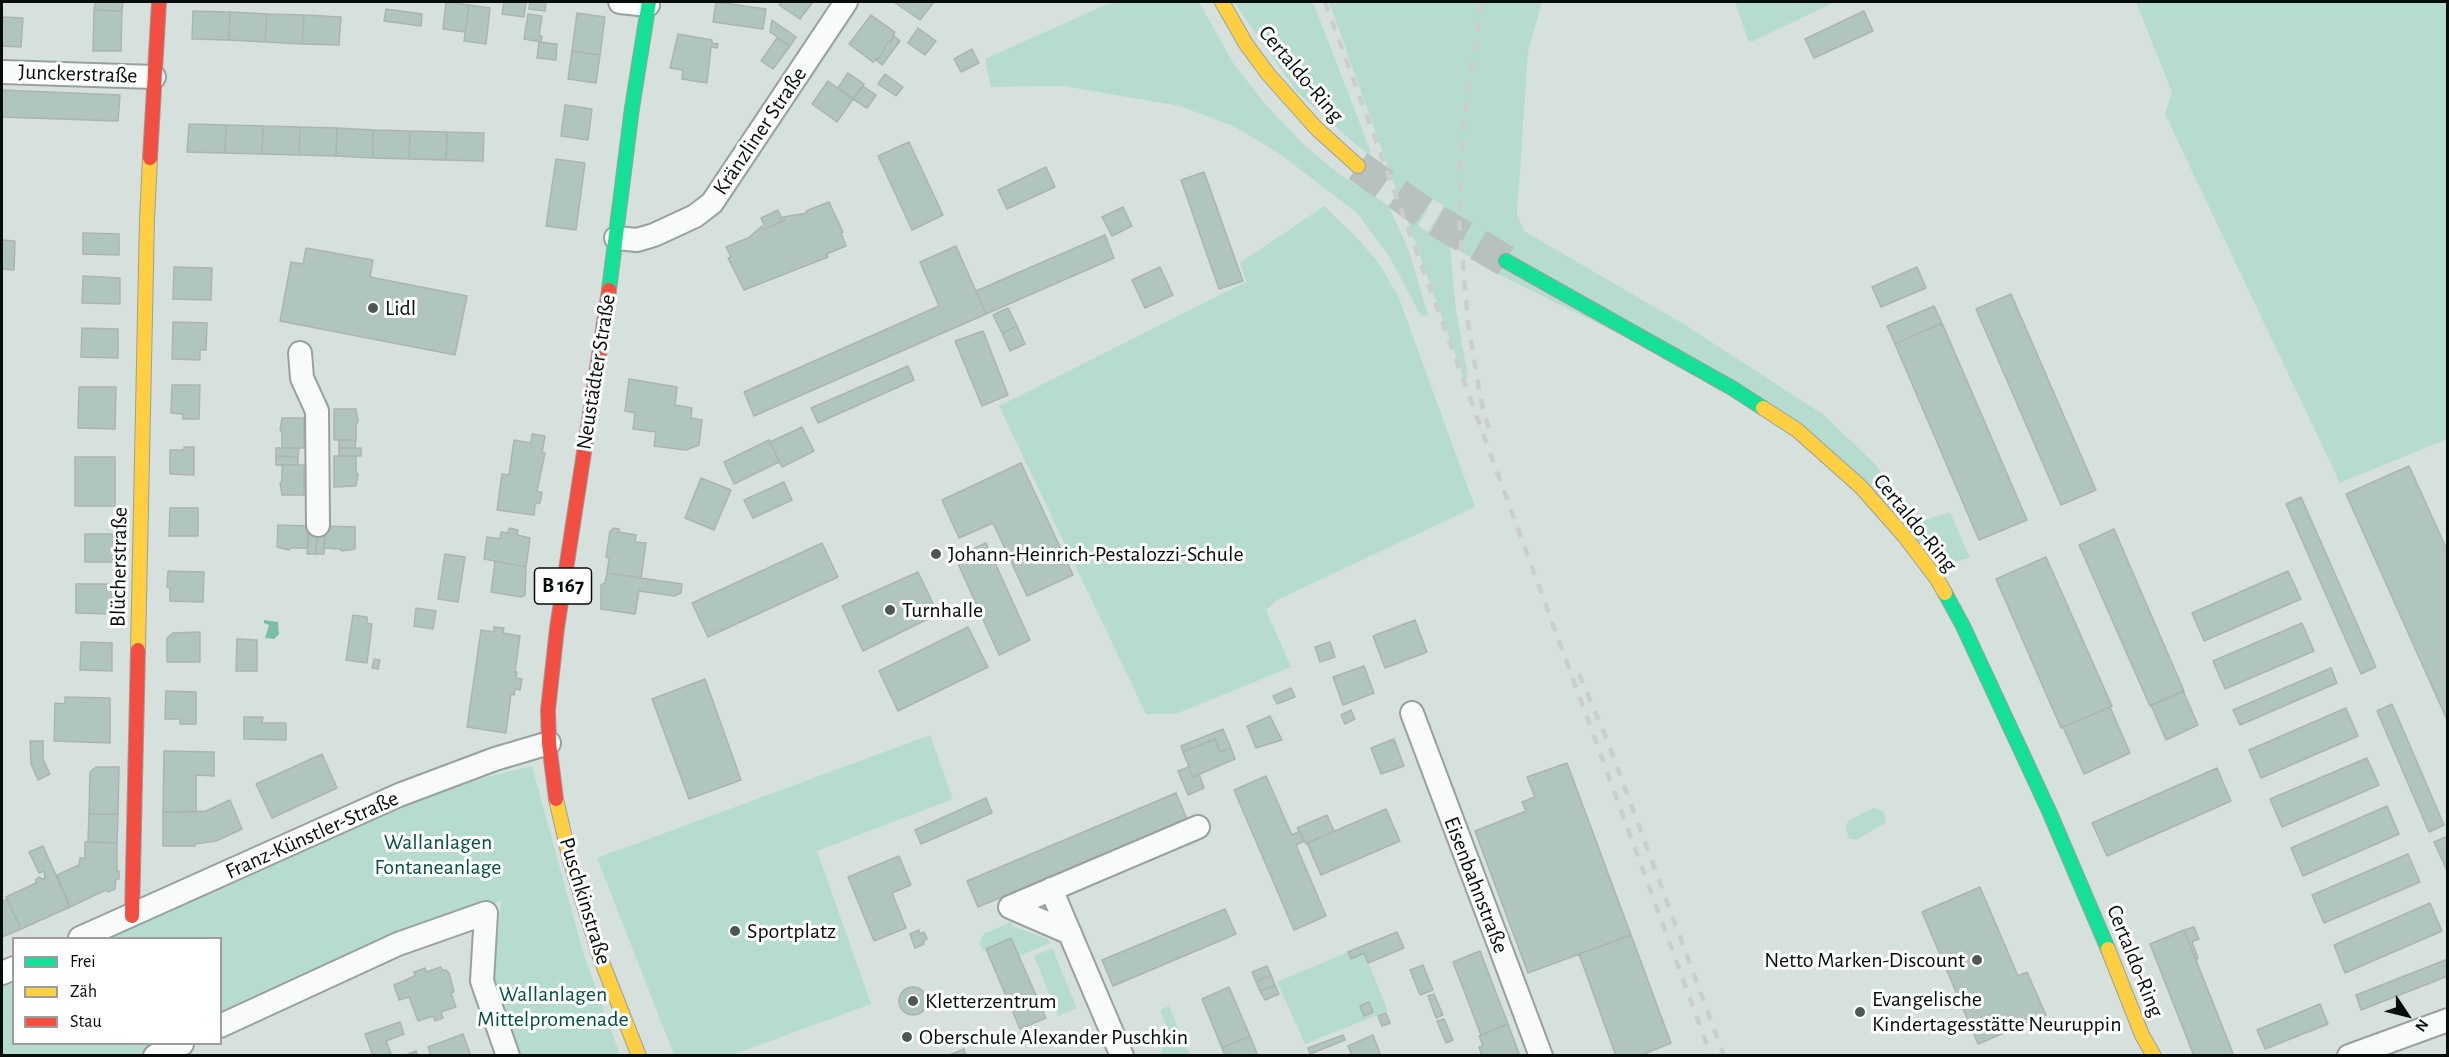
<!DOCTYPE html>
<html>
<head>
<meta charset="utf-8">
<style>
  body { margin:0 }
  #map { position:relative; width:2449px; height:1057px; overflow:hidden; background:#d6e1dd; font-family:"Alegreya Sans",sans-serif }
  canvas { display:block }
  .frame { position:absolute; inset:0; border:3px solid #060d0b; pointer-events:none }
  .legend { position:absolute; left:12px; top:937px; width:210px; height:108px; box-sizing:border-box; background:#fff; border:2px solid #9b9e9d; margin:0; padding:8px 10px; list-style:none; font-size:18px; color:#060d0b }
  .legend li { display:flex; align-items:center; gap:12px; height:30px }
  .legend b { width:30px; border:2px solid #9b9e9d }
  .north { position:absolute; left:2377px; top:985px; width:60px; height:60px; -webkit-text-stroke:4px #fff; paint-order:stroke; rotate:125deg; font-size:16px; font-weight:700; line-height:24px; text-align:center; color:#060d0b }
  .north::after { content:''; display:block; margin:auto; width:21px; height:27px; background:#060d0b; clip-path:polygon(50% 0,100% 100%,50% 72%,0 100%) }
</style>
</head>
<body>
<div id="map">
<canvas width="2449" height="1057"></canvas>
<div class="frame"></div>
<ul class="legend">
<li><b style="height:8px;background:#16e098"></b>Frei</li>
<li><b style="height:8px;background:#ffcf43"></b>Zäh</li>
<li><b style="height:8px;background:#f24e42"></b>Stau</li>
</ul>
<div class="north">N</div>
</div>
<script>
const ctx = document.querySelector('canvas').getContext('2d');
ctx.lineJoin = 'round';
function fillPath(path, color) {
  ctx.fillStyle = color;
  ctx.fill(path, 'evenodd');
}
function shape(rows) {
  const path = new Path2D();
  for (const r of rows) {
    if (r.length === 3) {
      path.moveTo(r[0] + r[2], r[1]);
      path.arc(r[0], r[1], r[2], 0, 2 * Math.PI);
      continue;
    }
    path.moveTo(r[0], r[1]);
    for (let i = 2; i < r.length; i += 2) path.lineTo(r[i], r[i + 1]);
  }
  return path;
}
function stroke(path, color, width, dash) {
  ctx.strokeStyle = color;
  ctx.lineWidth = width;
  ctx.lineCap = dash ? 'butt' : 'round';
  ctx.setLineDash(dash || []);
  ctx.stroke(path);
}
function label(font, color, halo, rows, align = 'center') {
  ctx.font = font + ' "Alegreya Sans",sans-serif';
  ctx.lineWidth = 6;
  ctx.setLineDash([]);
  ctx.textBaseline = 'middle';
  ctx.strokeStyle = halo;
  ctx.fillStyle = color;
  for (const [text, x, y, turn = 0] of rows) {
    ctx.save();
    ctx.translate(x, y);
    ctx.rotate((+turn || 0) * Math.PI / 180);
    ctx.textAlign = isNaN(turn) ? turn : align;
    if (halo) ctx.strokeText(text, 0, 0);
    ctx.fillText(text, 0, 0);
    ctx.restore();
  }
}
fillPath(shape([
  [1112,2,1199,2,1233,63,1265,104,1305,146,1339,174,1388,205,1408,248,1428,315,1421,316,1389,256,1357,213,1280,154,1235,127,1180,106,1063,86,991,87,985,59],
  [1234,2,1313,2,1371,152,1368,154,1355,144,1297,92],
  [1329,2,1542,2,1528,52,1517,215,1524,231,1682,323,1824,415,1875,464,1922,521,1950,512,1970,558,1941,565,1800,424,1498,274,1450,245,1456,311,1468,377,1464,379],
  [1433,199,1444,206,1428,232,1418,226],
  [1735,2,1835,2,1749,43],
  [2136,2,2447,2,2447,439,2340,483,2165,114,2172,92],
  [1324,206,1360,241,1380,265,1399,298,1475,507,1277,600,1266,610,1291,667,1176,714,1146,714,999,406,1246,282,1240,263],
  [930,735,953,799,817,851,871,1004,732,1055,674,1055,597,858],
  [532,766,583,952,620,1055,520,1055,494,977,501,901,394,939,221,1018,220,938,99,938,416,794],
  [1873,808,1883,811,1886,820,1884,824,1856,840,1848,838,1846,825,1848,821],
  [1011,922,1012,926,1048,939,1050,943,1019,956,1011,938,983,950,979,942,984,934],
  [1052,948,1077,1008,1058,1016,1034,956],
  [1348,952,1351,958,1364,953,1388,1011,1305,1044,1277,982],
  [13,978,14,1044,164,1044,138,1055,2,1055,2,983],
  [1169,1006,1190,1055,1160,1055,1163,1049,1159,1040,1170,1035,1160,1010]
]), '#b6dccf');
fillPath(shape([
  [264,620,278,622,279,634,274,639,265,638,269,625,264,623]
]), '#7cbda9');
const building = shape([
  [95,2,123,2,122,11,94,10,95,2],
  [446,2,469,5,465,32,443,29,446,2],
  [504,2,526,2,524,17,502,14,504,2],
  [530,2,546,2,545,11,529,9,530,2],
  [716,2,766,9,763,29,713,22,716,2],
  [782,2,813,2,800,19,779,5,782,2],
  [894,2,934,2,920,20,894,2],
  [469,5,490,8,486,44,464,41,469,5],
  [386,9,422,14,421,26,384,21,386,9],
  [94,10,122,11,121,51,93,51,94,10],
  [193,11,230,12,229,40,192,39,193,11],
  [1864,11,1873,31,1814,58,1805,39,1864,11],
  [230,12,267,14,265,42,229,40,230,12],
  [577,13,605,17,600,55,572,51,577,13],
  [267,14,304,15,302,44,265,42,267,14],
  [528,14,542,16,539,36,542,36,541,42,524,39,528,14],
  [304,15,341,17,339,45,302,44,304,15],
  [871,15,895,32,891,42,888,42,879,58,873,62,849,44,871,15],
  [2,17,23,18,21,47,2,46,2,17],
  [772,20,796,37,790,46,770,32,772,20],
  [918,28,936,41,925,55,908,43,918,28],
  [678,34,712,40,712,43,718,44,717,48,711,47,707,83,682,79,683,70,670,68,678,34],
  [893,35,900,41,882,65,875,59,879,58,888,42,893,39,893,35],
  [777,38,790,46,773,69,761,61,777,38],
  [539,42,557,44,556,60,537,58,539,42],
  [972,49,979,63,961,72,954,59,972,49],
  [572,51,600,55,596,83,568,79,572,51],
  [848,73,864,84,853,99,838,88,848,73],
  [885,74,903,87,896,96,878,84,885,74],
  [828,81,853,99,837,122,812,104,828,81],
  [863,86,876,95,867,108,853,99,863,86],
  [2,90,120,95,118,121,2,117,2,90],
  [565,105,592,109,588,140,561,136,565,105],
  [189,124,226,125,225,153,187,152,189,124],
  [226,125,263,126,262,154,225,153,226,125],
  [263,126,300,127,299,155,262,154,263,126],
  [300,127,337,128,336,156,299,155,300,127],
  [337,128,373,130,373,158,336,156,337,128],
  [373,130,410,131,409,159,373,158,373,130],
  [410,131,447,132,446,160,409,159,410,131],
  [447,132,484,133,483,161,446,160,447,132],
  [909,142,943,215,912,230,878,156,909,142],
  [556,159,585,163,576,230,546,226,556,159],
  [1046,167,1055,187,1007,209,998,190,1046,167],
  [1204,172,1243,281,1219,289,1181,180,1204,172],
  [829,202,843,232,841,233,846,246,827,254,828,257,744,290,728,258,731,257,726,247,748,238,762,226,764,230,785,220,783,217,807,213,806,211,829,202],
  [1123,207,1132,226,1112,236,1102,217,1123,207],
  [778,210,783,221,766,229,761,218,778,210],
  [83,233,119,234,119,255,83,254,83,233],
  [1105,235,1114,258,986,314,976,291,1105,235],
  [2,240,15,241,14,270,2,269,2,240],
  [956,246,986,314,754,416,744,392,939,306,920,262,956,246],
  [306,248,373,260,370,277,467,296,455,355,280,321,291,262,303,264,306,248],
  [174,267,212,268,211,300,173,299,174,267],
  [1160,267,1173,295,1145,308,1132,280,1160,267],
  [1917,267,1926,288,1881,307,1872,287,1917,267],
  [83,276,120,278,120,304,82,303,83,276],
  [2011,294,2096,490,2061,505,1976,309,2011,294],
  [1934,306,1942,323,1895,344,1887,326,1934,306],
  [1008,308,1017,326,1002,333,993,315,1008,308],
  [173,322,207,323,206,350,200,350,200,360,172,359,173,322],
  [1942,323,2027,520,1979,540,1895,344,1942,323],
  [1017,326,1025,344,1010,351,1002,333,1017,326],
  [82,328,118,329,118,358,81,357,82,328],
  [983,331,1008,395,982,406,955,341,983,331],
  [908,366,914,380,818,423,811,408,908,366],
  [629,379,677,387,675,405,692,408,691,418,702,420,699,445,686,450,654,446,656,432,633,429,635,413,625,411,629,379],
  [172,385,200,385,199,419,183,419,183,414,171,413,172,385],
  [79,387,116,387,115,429,78,428,79,387],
  [334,409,356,409,358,421,356,424,356,440,334,440,334,409],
  [282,418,304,418,304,448,282,448,282,432,280,430,282,418],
  [802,427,814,451,782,467,770,442,802,427],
  [532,434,545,436,542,453,545,453,537,491,542,493,540,503,535,504,534,515,497,510,502,474,509,475,514,440,531,443,532,434],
  [339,440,356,440,355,448,339,448,339,440],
  [769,440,779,462,734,484,724,462,769,440],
  [184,447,194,447,194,475,170,474,170,450,184,450,184,447],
  [276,448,299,448,298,457,276,456,276,448],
  [339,448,361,448,361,456,339,456,339,448],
  [276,456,298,457,298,465,276,465,276,456],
  [334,456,356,456,356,473,358,474,356,486,334,487,334,456],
  [75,457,115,457,115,506,75,506,75,457],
  [1021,463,1073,575,1027,596,993,523,959,538,942,500,1021,463],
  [282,465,304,465,304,495,282,495,280,483,282,481,282,465],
  [2409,466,2448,552,2448,722,2346,494,2409,466],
  [701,478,731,490,714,530,685,518,701,478],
  [784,482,792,500,753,518,744,500,784,482],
  [2301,497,2376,667,2361,674,2286,504,2301,497],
  [170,508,198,508,198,536,169,536,170,508],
  [278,525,308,526,308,548,291,548,289,550,277,547,278,525],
  [325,526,355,527,355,549,342,551,340,549,324,548,325,526],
  [509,528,518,530,517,535,530,538,526,567,484,559,487,537,500,539,501,532,508,533,509,528],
  [614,528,619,529,619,532,636,535,635,542,646,543,641,578,607,573,609,559,606,557,610,531,614,528],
  [2114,529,2184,691,2150,706,2079,545,2114,529],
  [308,531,317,531,316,554,307,554,308,531],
  [317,531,325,532,324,554,316,554,317,531],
  [85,534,113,534,114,562,85,562,85,534],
  [822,543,838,577,708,637,692,603,822,543],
  [986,543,1030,640,999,655,955,557,986,543],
  [445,554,465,557,458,602,438,599,445,554],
  [2046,557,2112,706,2061,728,1996,579,2046,557],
  [495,561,526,567,525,595,521,597,491,592,495,561],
  [168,571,204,572,203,602,170,601,170,588,167,587,168,571],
  [2288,571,2301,599,2204,641,2192,613,2288,571],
  [918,572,938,614,863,651,842,606,918,572],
  [607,573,682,584,681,593,674,596,639,591,635,614,601,609,601,585,605,583,607,573],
  [76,584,112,584,112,614,76,613,76,584],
  [416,608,436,611,433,629,414,626,416,608],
  [353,615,367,617,367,623,372,624,367,663,346,660,353,615],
  [1415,620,1427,652,1385,668,1373,636,1415,620],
  [2302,623,2314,651,2225,689,2213,661,2302,623],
  [494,627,504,628,503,633,520,636,515,672,517,672,516,678,522,679,520,690,515,689,514,695,511,694,506,733,467,727,481,630,494,632,494,627],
  [968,627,988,667,898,711,879,671,968,627],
  [200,632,200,662,167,662,167,638,173,633,200,632],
  [237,639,257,640,257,671,236,671,237,639],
  [81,642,112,643,112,671,80,670,81,642],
  [1330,642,1335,657,1320,662,1315,647,1330,642],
  [374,659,380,660,378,669,372,668,374,659],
  [1364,666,1374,693,1343,705,1333,677,1364,666],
  [2331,668,2337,683,2240,725,2233,710,2331,668],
  [705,679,741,780,689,799,652,699,705,679],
  [1291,688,1295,697,1277,704,1273,696,1291,688],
  [166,691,196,692,196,724,180,724,180,719,165,719,166,691],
  [2183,691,2198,725,2166,740,2151,705,2183,691],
  [65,697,110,698,110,743,54,741,55,703,65,704,65,697],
  [2392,704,2444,825,2429,832,2377,711,2392,704],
  [2110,707,2130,753,2084,774,2063,727,2110,707],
  [2346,708,2358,736,2261,778,2249,750,2346,708],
  [1351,710,1355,719,1345,724,1341,715,1351,710],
  [1270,716,1282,740,1256,748,1247,726,1270,716],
  [244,717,263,717,262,723,286,723,286,740,244,739,244,717],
  [1223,729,1231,748,1220,752,1215,739,1183,752,1181,746,1223,729],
  [1215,739,1220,752,1231,748,1235,759,1193,777,1183,752,1215,739],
  [1394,739,1404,766,1381,774,1371,748,1394,739],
  [30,741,43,741,43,759,50,774,38,780,31,764,30,741],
  [164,751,214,752,214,776,196,775,196,812,163,812,164,751],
  [322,754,337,788,272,818,256,784,322,754],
  [2367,758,2379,785,2282,827,2270,799,2367,758],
  [1567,763,1631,935,1528,973,1475,831,1526,811,1522,802,1535,797,1527,777,1567,763],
  [96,767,119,767,118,814,89,814,90,772,96,767],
  [1189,767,1193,777,1199,774,1204,788,1188,795,1178,771,1189,767],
  [2217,768,2231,801,2107,856,2092,823,2217,768],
  [1266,776,1292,835,1300,831,1304,841,1296,845,1326,916,1294,930,1234,790,1266,776],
  [1176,793,1187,819,978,907,967,881,1176,793],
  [986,798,992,813,921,844,915,830,986,798],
  [230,800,242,829,216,841,195,844,195,846,163,846,163,812,206,811,230,800],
  [2387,806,2399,834,2303,876,2291,848,2387,806],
  [1386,809,1400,841,1321,875,1307,843,1386,809],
  [89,814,118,814,117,843,88,842,89,814],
  [1327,815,1334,831,1306,844,1297,828,1327,815],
  [2448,836,2448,873,2434,842,2448,836],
  [85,842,117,843,117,871,119,871,119,879,116,879,115,889,108,892,106,890,70,907,57,875,79,865,80,858,85,858,85,842],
  [43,846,70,907,21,929,6,897,36,883,36,879,39,877,44,880,45,876,44,871,39,873,29,852,43,846],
  [2408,854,2420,882,2324,923,2312,895,2408,854],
  [899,856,911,885,892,893,906,928,874,941,848,877,899,856],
  [1980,887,2018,976,2027,972,2046,1015,1978,1044,1922,912,1980,887],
  [7,899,21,929,2,937,2,902,7,899],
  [2430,903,2442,931,2345,973,2334,945,2430,903],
  [1225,909,1236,934,1113,986,1102,960,1225,909],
  [2194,927,2199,939,2192,942,2198,958,2196,960,2184,930,2194,927],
  [919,930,920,934,924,932,927,939,923,941,924,944,915,948,910,934,919,930],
  [2184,930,2196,960,2234,1056,2194,1056,2150,944,2184,930],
  [1397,932,1404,948,1368,963,1364,953,1351,959,1348,952,1397,932],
  [1631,935,1671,1043,1639,1056,1616,1056,1579,954,1631,935],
  [1011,938,1046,1018,1020,1029,986,949,1011,938],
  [1480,951,1508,1024,1481,1035,1453,962,1480,951],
  [2448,959,2448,976,2361,1010,2356,995,2448,959],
  [1423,965,1433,990,1420,995,1410,970,1423,965],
  [1267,966,1271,975,1256,982,1252,972,1267,966],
  [441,967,442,970,446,970,449,973,454,992,451,993,456,1007,441,1012,443,1018,435,1021,433,1016,418,1021,409,997,399,1000,394,985,415,976,414,972,425,968,426,972,441,967],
  [1271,975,1275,985,1260,991,1256,982,1271,975],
  [1275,985,1279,994,1265,1000,1260,991,1275,985],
  [1229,987,1250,1036,1222,1048,1202,999,1229,987],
  [913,1001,14],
  [1434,994,1443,1015,1436,1018,1428,996,1434,994],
  [1369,1002,1373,1012,1364,1016,1360,1006,1369,1002],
  [2320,1004,2328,1024,2265,1049,2257,1030,2320,1004],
  [1386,1013,1390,1023,1382,1026,1378,1016,1386,1013],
  [1444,1019,1453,1040,1446,1043,1437,1021,1444,1019],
  [400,1022,404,1034,386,1041,392,1056,373,1056,365,1034,400,1022],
  [1508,1024,1520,1056,1482,1056,1479,1047,1483,1046,1479,1036,1508,1024],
  [463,1034,471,1056,431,1056,428,1047,463,1034],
  [1343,1035,1345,1040,1310,1054,1308,1048,1343,1035],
  [1373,1035,1381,1056,1352,1056,1348,1046,1373,1035],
  [1250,1036,1258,1056,1225,1056,1222,1048,1250,1036],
  [964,1049,966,1056,947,1056,964,1049],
  [416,1051,418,1056,403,1056,416,1051]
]);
fillPath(building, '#b0c5be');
stroke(building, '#acb4b1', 1.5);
stroke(shape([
  [1358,166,1430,217,1506,261]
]), '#b7c1be', 32, [32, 16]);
const street = shape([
  [620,2,648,5],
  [2,72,154,77],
  [616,238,637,240,654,235,695,216,712,203,846,2],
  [300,353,302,378,317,411,318,525],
  [1412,713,1541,1056],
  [1051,889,1122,1056],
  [1010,907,1198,827],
  [1010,907,1070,933],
  [80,938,399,795,495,759,549,743],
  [2,973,14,968],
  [220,1026,398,944,486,913,482,981,508,1056],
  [155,1056,182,1044],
  [2349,1056,2448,1020]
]);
const fast = shape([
  [1506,261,1732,388,1763,408],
  [609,290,632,108,649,2],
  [1945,593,1963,626,2049,811,2108,949]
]);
const slow = shape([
  [1222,2,1246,44,1268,74,1316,128,1358,166],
  [1763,408,1797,430,1861,487,1905,537,1937,579,1945,593],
  [138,650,147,219,150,158],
  [556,799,570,860,600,957,639,1056],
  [2108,949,2142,1035,2154,1056]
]);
const jam = shape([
  [150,158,159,2],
  [556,799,549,743,548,710,557,628,609,290],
  [132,916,138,650]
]);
stroke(street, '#98a19e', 26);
stroke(fast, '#98a19e', 16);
stroke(slow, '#98a19e', 16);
stroke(jam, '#98a19e', 16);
stroke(street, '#f9fafa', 22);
stroke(fast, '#16e098', 14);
stroke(slow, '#ffcf43', 14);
stroke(jam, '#f24e42', 14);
stroke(shape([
  [1325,2,1711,1056],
  [1481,2,1462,134,1459,218,1468,323,1481,401,1489,429],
  [1579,674,1608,742,1724,1056]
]), '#cbcecd', 4.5, [10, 10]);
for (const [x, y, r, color] of [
  [373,308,6,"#4f5754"],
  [936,554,6,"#4f5754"],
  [890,610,6,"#4f5754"],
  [735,931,6,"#4f5754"],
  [1977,960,6,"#4f5754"],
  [913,1001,6,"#4f5754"],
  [1860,1012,6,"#4f5754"],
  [907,1037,6,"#4f5754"]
]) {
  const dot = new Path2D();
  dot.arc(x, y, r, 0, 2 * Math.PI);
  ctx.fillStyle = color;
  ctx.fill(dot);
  stroke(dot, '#fff', 2);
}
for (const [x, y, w] of [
  [563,586,57]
]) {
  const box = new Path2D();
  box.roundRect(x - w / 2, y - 18, w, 36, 4.5);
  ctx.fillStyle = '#fff';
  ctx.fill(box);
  stroke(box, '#060d0b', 1.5);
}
label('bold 21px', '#060d0b', null, [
  ["B 167",563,586]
]);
label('22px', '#060d0b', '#fff', [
  ["Junckerstraße",78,74,2],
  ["Certaldo-Ring",1301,74,50],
  ["Kränzliner Straße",760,131,-56],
  ["Neustädter Straße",596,372,-81],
  ["Certaldo-Ring",1915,523,51],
  ["Blücherstraße",119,567,-89],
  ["Franz-Künstler-Straße",312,835,-24],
  ["Eisenbahnstraße",1476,885,69],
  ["Puschkinstraße",585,901,73],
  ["Certaldo-Ring",2135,961,68]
]);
label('22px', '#060d0b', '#fff', [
  ["Lidl",385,308],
  ["Johann-Heinrich-Pestalozzi-Schule",948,554],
  ["Turnhalle",902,610],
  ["Sportplatz",747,931],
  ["Netto Marken-Discount",1965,960,"right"],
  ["Evangelische",1872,999],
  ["Kindertagesstätte Neuruppin",1872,1024],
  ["Kletterzentrum",925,1001],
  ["Oberschule Alexander Puschkin",919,1037]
], 'left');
label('22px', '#02513f', '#fff', [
  ["Wallanlagen",438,842],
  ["Fontaneanlage",438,867],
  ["Wallanlagen",553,994],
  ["Mittelpromenade",553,1019]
]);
</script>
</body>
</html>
